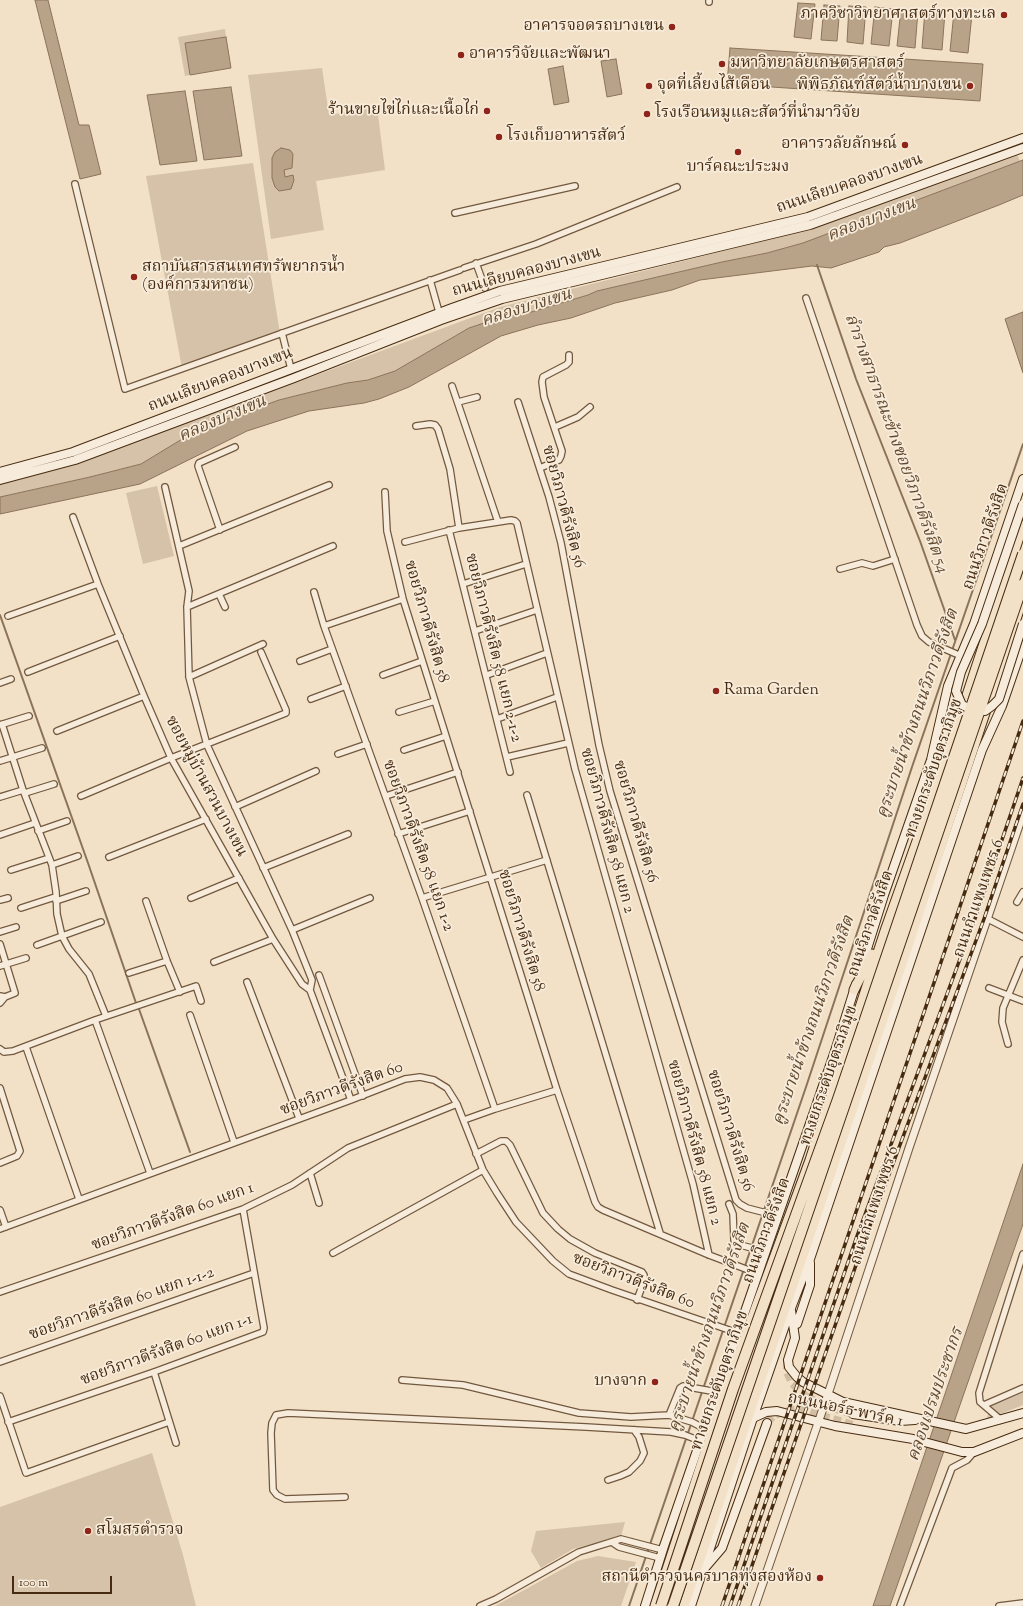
<!DOCTYPE html>
<html>
<head>
<meta charset="utf-8">
<style>
  body { margin:0 }
  #map { position:relative; width:1023px; height:1606px; overflow:hidden; background:#f2e1c7; font-family:"Sorts Mill Goudy",serif }
  canvas { display:block }
  .scale { position:absolute; left:12px; top:1576px; width:100px; height:18px; box-sizing:border-box; border:2px solid #472b10; border-top:0; padding-left:5px; font-size:12px; line-height:14px; white-space:nowrap; color:#472b10; -webkit-text-stroke:3px #f7ecdb; paint-order:stroke }
</style>
</head>
<body>
<div id="map">
<canvas width="1023" height="1606"></canvas>
<div class="scale">100 m</div>
</div>
<script>
const ctx = document.querySelector('canvas').getContext('2d');
ctx.lineJoin = 'round';
function fillPath(path, color) {
  ctx.fillStyle = color;
  ctx.fill(path, 'evenodd');
}
function shape(rows) {
  const path = new Path2D();
  for (const r of rows) {
    path.moveTo(r[0], r[1]);
    for (let i = 2; i < r.length; i += 2) path.lineTo(r[i], r[i + 1]);
  }
  return path;
}
function stroke(path, color, width, dash) {
  ctx.strokeStyle = color;
  ctx.lineWidth = width;
  ctx.lineCap = dash ? 'butt' : 'round';
  ctx.setLineDash(dash || []);
  ctx.stroke(path);
}
function label(font, color, halo, rows, align = 'center') {
  ctx.font = font + ' "Sorts Mill Goudy","Noto Serif Thai",serif';
  ctx.lineWidth = 3.5;
  ctx.setLineDash([]);
  ctx.textBaseline = 'middle';
  ctx.strokeStyle = halo;
  ctx.fillStyle = color;
  for (const [text, x, y, turn = 0] of rows) {
    ctx.save();
    ctx.translate(x, y);
    ctx.rotate((+turn || 0) * Math.PI / 180);
    ctx.textAlign = isNaN(turn) ? turn : align;
    if (halo) ctx.strokeText(text, 0, 0);
    ctx.fillText(text, 0, 0);
    ctx.restore();
  }
}
fillPath(shape([
  [225,29,226,37,186,43,190,75,185,76,178,37],
  [322,68,329,115,377,107,385,170,316,181,324,230,271,239,248,75],
  [1016,152,1020,161,803,243,767,253,722,262,597,291,588,295,528,313,502,317,469,328,395,371,368,380,347,383,279,400,197,430,141,464,90,477,0,497,0,483,27,477,76,464,500,307,763,241,826,222],
  [253,163,280,334,182,368,146,176],
  [157,486,174,556,143,564,126,493],
  [1023,1390,1023,1405,986,1420,992,1404],
  [152,1453,183,1555,196,1606,0,1606,0,1507],
  [625,1522,621,1536,573,1549,541,1568,531,1551,536,1531],
  [598,1556,636,1562,621,1606,495,1606,577,1561]
]), '#d5c2a8');
const water = shape([
  [35,0,48,0,79,125,89,125,101,174,80,179,35,0],
  [798,3,815,4,811,39,794,37,798,3],
  [824,5,840,6,837,41,821,40,824,5],
  [849,6,866,7,863,44,847,42,849,6],
  [875,7,893,9,889,46,871,44,875,7],
  [901,9,918,11,915,48,897,46,901,9],
  [925,10,945,12,942,50,922,48,925,10],
  [954,12,972,14,968,53,950,51,954,12],
  [226,37,231,68,190,75,185,43,226,37],
  [730,48,983,64,980,101,727,84,730,48],
  [616,59,622,94,607,97,601,61,616,59],
  [563,66,569,102,554,105,548,69,563,66],
  [231,87,242,156,204,160,193,91,231,87],
  [185,91,197,161,160,165,147,95,185,91],
  [281,148,290,150,293,154,292,168,284,170,285,177,293,175,294,180,291,189,279,191,275,187,272,178,272,158,275,152,281,148],
  [1023,160,1023,195,999,205,900,243,884,247,879,252,831,268,812,266,700,280,672,290,615,303,571,318,538,325,501,336,409,387,379,399,364,403,309,411,247,431,140,484,0,514,0,497,90,477,141,464,197,430,279,400,347,383,368,380,395,371,469,328,502,317,528,313,588,295,597,291,722,262,767,253,803,243,1023,160],
  [1023,312,1023,373,1005,319,1023,312],
  [1023,1164,1023,1224,890,1606,873,1606,1023,1164]
]);
fillPath(water, '#b8a389');
stroke(water, '#8b7359', 1);
stroke(shape([
  [817,265,856,379,920,541,955,640],
  [0,615,88,863,136,1003],
  [139,1009,190,1152],
  [629,1606,806,1087,912,767,1023,444]
]), '#8b7359', 2);
stroke(shape([
  [787,1361,787,1372,792,1383,802,1393,807,1397,829,1407,853,1414],
  [767,1423,773,1416,782,1412,799,1409,853,1425]
]), '#d0bda2', 8, [8, 4]);
const minor = shape([
  [709,0,709,2],
  [75,184,125,389,460,270],
  [455,213,575,186],
  [476,263,485,288],
  [464,268,536,244,677,187],
  [430,280,439,312],
  [806,298,917,625,922,636,929,642,961,656],
  [282,333,291,369],
  [452,386,498,522],
  [458,402,477,397],
  [518,402,549,497,561,543,599,745,610,791,736,1200,740,1204,747,1208,778,1216],
  [416,426,430,424,435,425,438,429,450,469,459,528],
  [555,427,578,417,590,407],
  [540,468,559,460,561,456,562,451,544,397,542,382,543,377,566,365,569,362,569,355],
  [165,487,189,591,187,607,189,677,207,745,292,930,312,980,310,990,351,1100],
  [385,492,387,531,403,599,557,1090,595,1202,598,1207,603,1210,709,1255,759,1274],
  [73,517,98,584,144,696,171,758,273,939,302,984,310,990],
  [220,530,198,466,199,463,235,447],
  [449,530,510,772],
  [405,542,459,528,511,520,515,521,517,523,575,769,693,1184,709,1255],
  [179,546,329,485],
  [840,569,862,563,873,566,895,559],
  [463,584,526,564],
  [314,592,324,626,422,898,495,1109],
  [219,594,225,607],
  [187,607,333,546],
  [8,616,98,584],
  [324,626,403,599],
  [475,631,537,610],
  [300,661,332,649],
  [28,672,120,636],
  [383,675,422,661],
  [487,675,547,653],
  [189,677,263,644],
  [0,683,11,679],
  [311,699,346,686],
  [399,712,435,701],
  [497,719,557,697],
  [2,724,23,790,52,865,56,892,57,914,62,936,69,949,89,974,106,1016],
  [0,725,29,716],
  [57,731,144,696],
  [404,750,446,736],
  [338,754,367,744],
  [507,757,568,743],
  [0,761,42,748],
  [25,793,54,784],
  [527,795,660,1233],
  [81,796,171,758,286,713,286,710,261,652],
  [386,796,458,772],
  [0,797,23,790],
  [235,807,316,771],
  [38,831,67,821],
  [398,834,470,811],
  [0,835,35,823],
  [109,857,206,819],
  [52,865,78,856],
  [263,868,348,834],
  [11,870,49,858],
  [191,898,239,878],
  [422,898,547,860],
  [0,900,8,898],
  [56,901,86,891],
  [146,901,167,961,180,992],
  [1017,902,1023,892],
  [21,908,55,897],
  [988,919,1023,937],
  [292,930,370,898],
  [0,932,16,927],
  [0,944,15,993,5,997],
  [37,945,101,922],
  [214,962,273,939],
  [0,966,26,958],
  [129,973,167,961],
  [319,975,363,1096],
  [247,982,299,1118],
  [989,988,1023,1001],
  [0,996,5,997,0,1003],
  [190,1015,234,1142],
  [95,1020,150,1173],
  [1008,1044,1002,1022,1003,1008,1023,960],
  [26,1047,79,1199],
  [0,1049,4,1052,13,1051,95,1020,196,986,201,1001],
  [0,1088,20,1151,17,1156,0,1163],
  [464,1120,495,1109,557,1090],
  [476,1154,501,1141,506,1141,510,1145,543,1213,558,1229,570,1239,595,1253,642,1272,644,1275,644,1281,637,1300],
  [310,1173,319,1203],
  [729,1204,733,1214,734,1240,737,1244,766,1252],
  [0,1210,6,1227],
  [0,1229,351,1100,405,1079,420,1077,434,1080,447,1088,457,1104,483,1170,497,1193,516,1222,553,1261,569,1274,612,1290,738,1333],
  [333,1253,483,1170],
  [0,1292,243,1209,292,1185,348,1148,457,1104],
  [0,1362,254,1273],
  [154,1372,176,1443],
  [402,1380,463,1385,579,1413,631,1417,669,1415,692,1422,705,1429],
  [0,1396,26,1473,169,1422],
  [984,1405,1023,1388],
  [669,1415,680,1388,683,1386,717,1392],
  [1001,1420,980,1402,979,1393,1023,1254],
  [8,1422,154,1372,263,1332,264,1328,243,1209],
  [608,1480,620,1476,629,1472,640,1461,644,1453,639,1437,634,1430],
  [345,1497,285,1499,277,1495,273,1490,271,1433,272,1423,276,1415,288,1413,586,1427,671,1432,685,1435,700,1441],
  [613,1543,619,1547,660,1558],
  [480,1606,496,1599,579,1552,595,1547,621,1539,663,1550],
  [900,1606,952,1468,967,1460,974,1452],
  [999,1606,1023,1603]
]);
const tertiary = shape([
  [755,1606,828,1394,909,1148,1023,814]
]);
const secondary = shape([
  [0,472,73,452,452,308,500,291,808,217,1023,138],
  [0,480,75,460,294,378,441,320,502,299,810,225,1023,148],
  [860,971,884,895,931,760,948,686,974,624,1023,479],
  [791,1310,795,1338,788,1360,789,1367,797,1377,803,1382,843,1402,966,1429,1023,1413],
  [797,1324,810,1285,810,1263],
  [853,1414,900,1421,915,1420],
  [753,1418,766,1412,777,1411,835,1426,913,1439,962,1452,974,1452,1023,1433],
  [704,1569,722,1548,767,1423],
  [645,1606,664,1546,835,1051,856,984],
  [691,1606,753,1418,791,1308,810,1259,982,750,1002,706,1023,645]
]);
const trunk = shape([
  [854,990,872,954],
  [655,1606,726,1389,810,1160,886,928,944,765,1023,525],
  [684,1606,911,937,1022,601]
]);
stroke(minor, '#72583e', 8);
stroke(tertiary, '#72583e', 9);
stroke(secondary, '#472b10', 10);
stroke(trunk, '#472b10', 11);
stroke(minor, '#f7ecdb', 5.5);
stroke(tertiary, '#f7ecdb', 7);
stroke(secondary, '#f7ecdb', 8);
stroke(trunk, '#f2e1c7', 9);
const rail = shape([
  [722,1606,1023,721],
  [730,1606,857,1236,976,916,1023,778],
  [738,1606,865,1239,984,919,1023,804]
]);
stroke(rail, '#472b10', 3.5);
stroke(rail, '#f7ecdb', 2, [6]);
const secondaryBridge = shape([
  [1023,504,982,624,961,672,956,691,962,705,973,710,985,711,992,706,999,699,1023,624]
]);
const motorwayBridge = shape([
  [661,1606,733,1389,838,1099,1023,554],
  [673,1606,1023,584]
]);
stroke(secondaryBridge, '#472b10', 10, []);
stroke(motorwayBridge, '#472b10', 12, []);
stroke(secondaryBridge, '#f7ecdb', 8);
stroke(motorwayBridge, '#f2e1c7', 10);
for (const [x, y, r, color] of [
  [1004,15,4,"#8f2418"],
  [672,27,4,"#8f2418"],
  [461,55,4,"#8f2418"],
  [722,64,4,"#8f2418"],
  [649,86,4,"#8f2418"],
  [970,86,4,"#8f2418"],
  [487,111,4,"#8f2418"],
  [647,114,4,"#8f2418"],
  [499,137,4,"#8f2418"],
  [905,145,4,"#8f2418"],
  [738,152,4,"#8f2418"],
  [134,277,4,"#8f2418"],
  [716,691,4,"#8f2418"],
  [655,1382,4,"#8f2418"],
  [88,1531,4,"#8f2418"],
  [820,1578,4,"#8f2418"]
]) {
  const dot = new Path2D();
  dot.arc(x, y, r, 0, 2 * Math.PI);
  ctx.fillStyle = color;
  ctx.fill(dot);
  stroke(dot, '#f7ecdb', 1.5);
}
label('16px', '#472b10', '#f7ecdb', [
  ["ภาควิชาวิทยาศาสตร์ทางทะเล",996,15,"right"],
  ["อาคารจอดรถบางเขน",664,27,"right"],
  ["อาคารวิจัยและพัฒนา",469,55],
  ["มหาวิทยาลัยเกษตรศาสตร์",730,64],
  ["จุดที่เลี้ยงไส้เดือน",657,86],
  ["พิพิธภัณฑ์สัตว์น้ำบางเขน",962,86,"right"],
  ["ร้านขายไข่ไก่และเนื้อไก่",479,111,"right"],
  ["โรงเรือนหมูและสัตว์ที่นำมาวิจัย",655,114],
  ["โรงเก็บอาหารสัตว์",507,137],
  ["อาคารวลัยลักษณ์",897,145,"right"],
  ["บาร์คณะประมง",738,168,"center"],
  ["สถาบันสารสนเทศทรัพยากรน้ำ",142,268],
  ["(องค์การมหาชน)",142,286],
  ["Rama Garden",724,691],
  ["บางจาก",647,1382,"right"],
  ["สโมสรตำรวจ",96,1531],
  ["สถานีตำรวจนครบาลทุ่งสองห้อง",812,1578,"right"]
], 'left');
label('16px', '#472b10', '#f7ecdb', [
  ["ถนนเลียบคลองบางเขน",850,185,-19],
  ["ถนนเลียบคลองบางเขน",527,273,-15],
  ["ถนนเลียบคลองบางเขน",221,381,-21],
  ["ซอยวิภาวดีรังสิต 56",562,507,75],
  ["ถนนวิภาวดีรังสิต",987,537,-71],
  ["ซอยวิภาวดีรังสิต 58",425,622,74],
  ["ซอยวิภาวดีรังสิต 58 แยก 2-1-2",492,648,76],
  ["ทางยกระดับอุตราภิมุข",935,769,-71],
  ["ซอยหมู่บ้านสวนบางเขน",205,787,62],
  ["ซอยวิภาวดีรังสิต 56",634,822,74],
  ["ซอยวิภาวดีรังสิต 58 แยก 2",606,831,75],
  ["ซอยวิภาวดีรังสิต 58 แยก 1-2",417,846,70],
  ["ถนนกำแพงเพชร 6",980,899,-71],
  ["ถนนวิภาวดีรังสิต",872,924,-71],
  ["ซอยวิภาวดีรังสิต 58",520,931,73],
  ["ทางยกระดับอุตราภิมุข",830,1076,-71],
  ["ซอยวิภาวดีรังสิต 60",342,1090,-20],
  ["ซอยวิภาวดีรังสิต 56",729,1131,73],
  ["ซอยวิภาวดีรังสิต 58 แยก 2",693,1143,75],
  ["ถนนกำแพงเพชร 6",876,1206,-72],
  ["ซอยวิภาวดีรังสิต 60 แยก 1",173,1218,-20],
  ["ถนนวิภาวดีรังสิต",768,1231,-70],
  ["ซอยวิภาวดีรังสิต 60",633,1282,21],
  ["ซอยวิภาวดีรังสิต 60 แยก 1-1-2",122,1305,-19],
  ["ซอยวิภาวดีรังสิต 60 แยก 1-1",167,1351,-20],
  ["ทางยกระดับอุตราภิมุข",721,1381,-71],
  ["ถนนนอร์ธ พาร์ค 1",845,1411,12]
]);
label('italic 17px', '#63492e', '#f7ecdb', [
  ["คลองบางเขน",872,221,-21],
  ["คลองบางเขน",527,309,-17],
  ["คลองบางเขน",223,420,-23],
  ["ลำรางสาธารณะข้างซอยวิภาวดีรังสิต 54",895,444,70],
  ["คูระบายน้ำข้างถนนวิภาวดีรังสิต",919,714,-71],
  ["คูระบายน้ำข้างถนนวิภาวดีรังสิต",815,1021,-71],
  ["คูระบายน้ำข้างถนนวิภาวดีรังสิต",711,1328,-71],
  ["คลองเปรมประชากร",937,1395,-71]
]);
</script>
</body>
</html>
